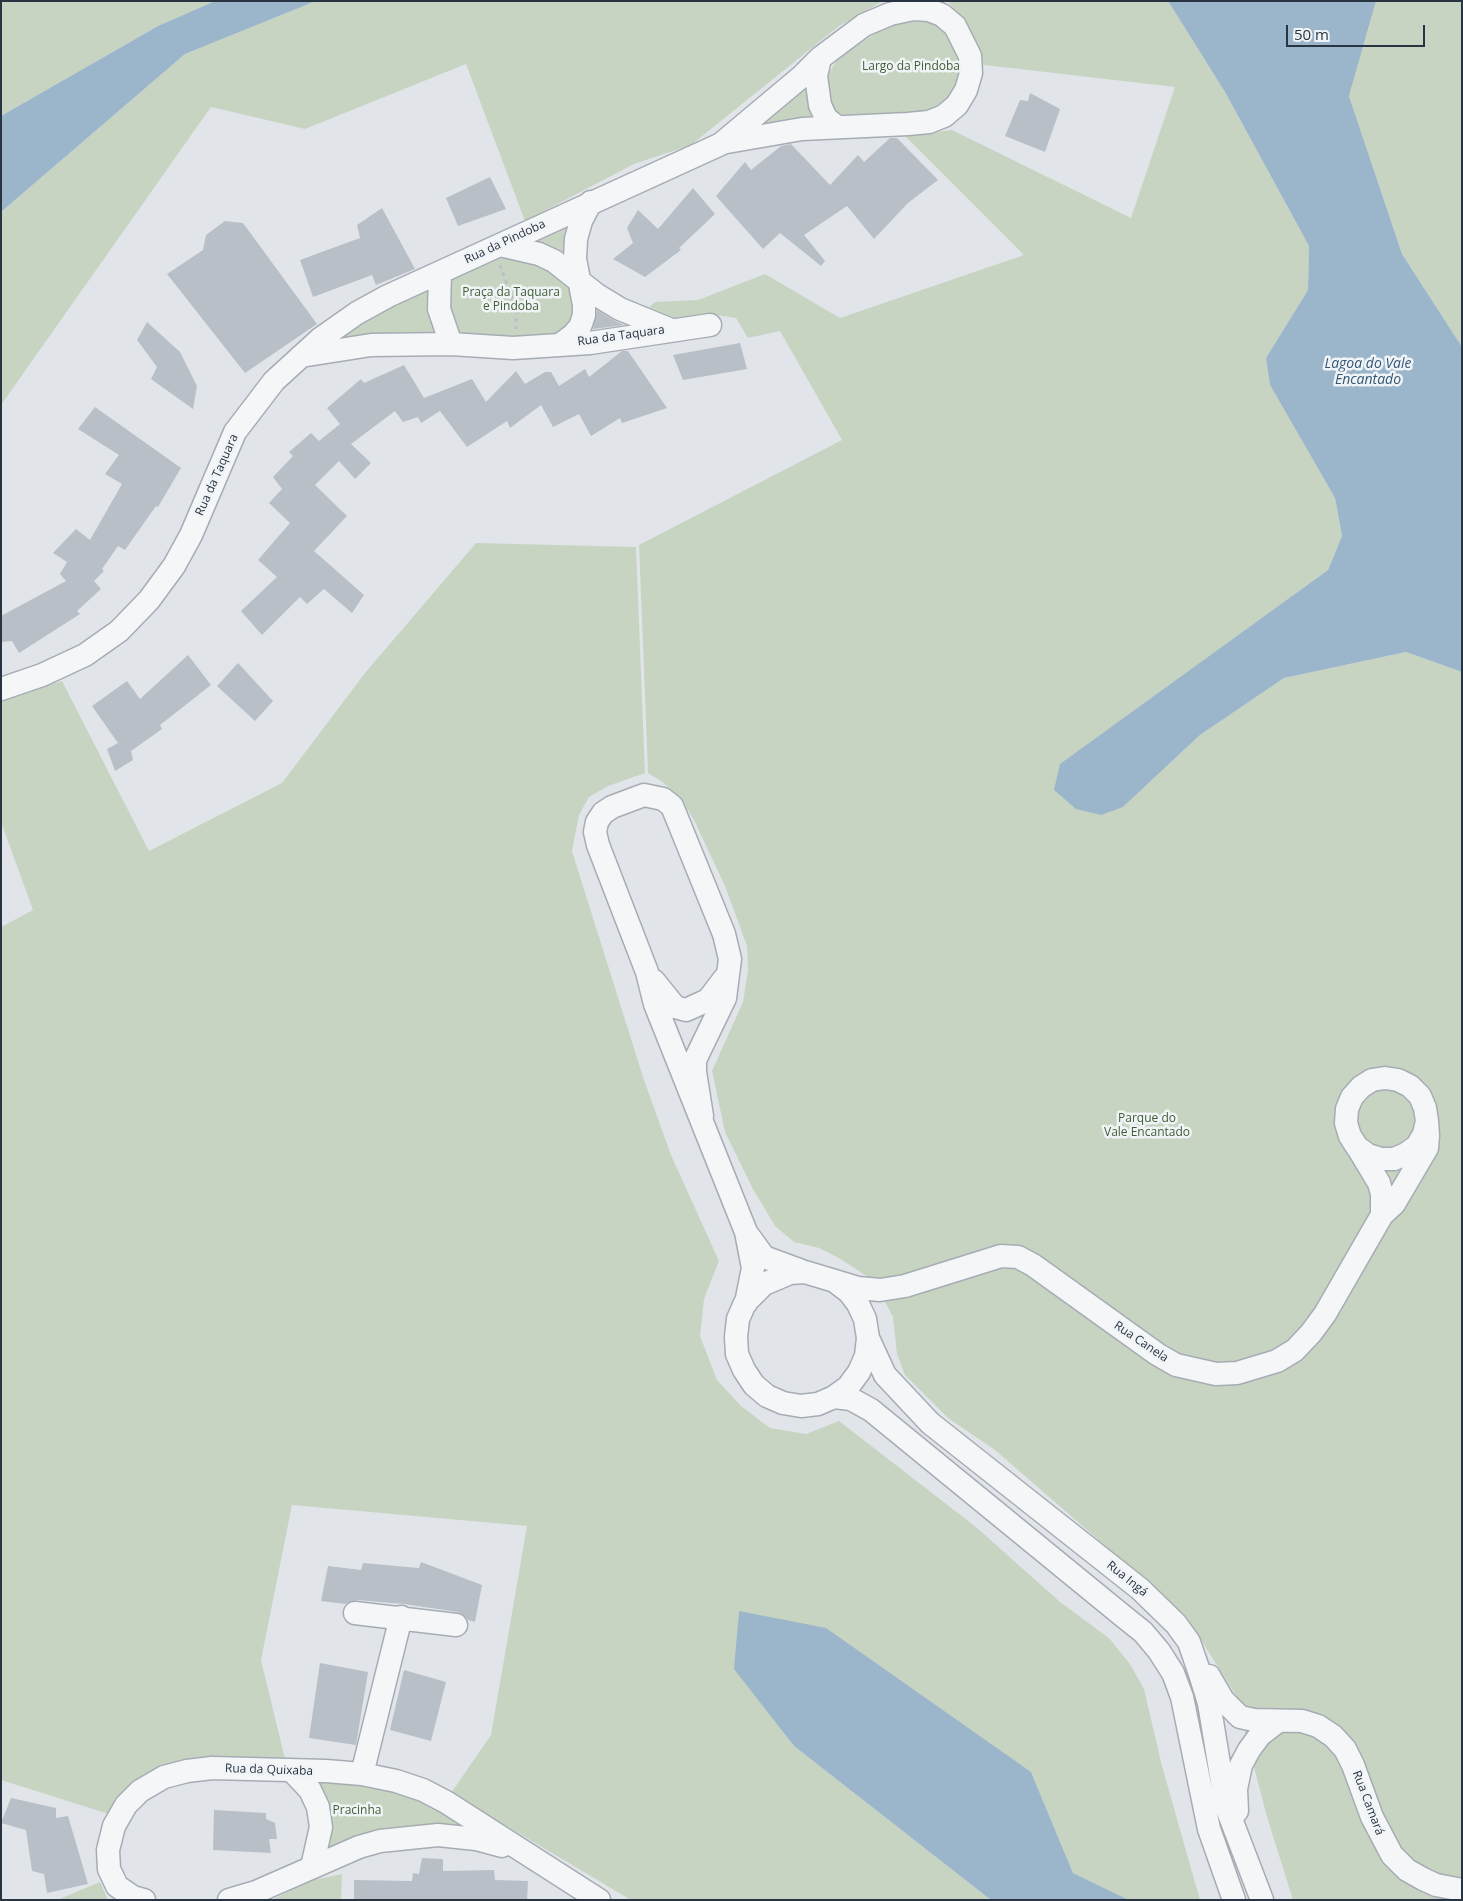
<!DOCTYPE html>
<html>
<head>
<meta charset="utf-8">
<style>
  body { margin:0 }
  #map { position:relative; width:1463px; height:1901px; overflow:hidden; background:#e1e5ea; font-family:"Open Sans",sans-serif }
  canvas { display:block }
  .frame { position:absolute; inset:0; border:2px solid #293442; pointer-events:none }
  .scale { position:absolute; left:1286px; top:25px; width:139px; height:22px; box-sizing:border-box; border:2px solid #293442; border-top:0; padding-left:6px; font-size:15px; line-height:18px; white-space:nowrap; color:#293442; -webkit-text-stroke:4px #f1f4f7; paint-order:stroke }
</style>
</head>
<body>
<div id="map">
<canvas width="1463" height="1901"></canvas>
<div class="frame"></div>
<div class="scale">50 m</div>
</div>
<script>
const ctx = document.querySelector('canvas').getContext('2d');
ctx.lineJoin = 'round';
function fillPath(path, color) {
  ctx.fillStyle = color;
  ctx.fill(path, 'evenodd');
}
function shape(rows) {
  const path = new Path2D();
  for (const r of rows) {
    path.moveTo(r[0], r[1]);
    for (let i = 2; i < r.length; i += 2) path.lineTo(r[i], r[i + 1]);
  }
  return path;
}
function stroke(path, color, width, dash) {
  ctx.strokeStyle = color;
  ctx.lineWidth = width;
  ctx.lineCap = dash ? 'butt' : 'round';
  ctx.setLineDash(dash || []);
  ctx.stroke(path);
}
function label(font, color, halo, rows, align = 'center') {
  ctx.font = font + ' "Open Sans",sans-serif';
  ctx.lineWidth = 5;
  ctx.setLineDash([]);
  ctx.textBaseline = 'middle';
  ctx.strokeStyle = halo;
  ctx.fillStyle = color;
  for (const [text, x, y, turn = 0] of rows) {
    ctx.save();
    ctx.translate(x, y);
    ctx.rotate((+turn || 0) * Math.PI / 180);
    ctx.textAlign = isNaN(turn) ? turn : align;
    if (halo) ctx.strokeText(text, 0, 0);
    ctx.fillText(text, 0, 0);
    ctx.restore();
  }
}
fillPath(shape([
  [1,1,215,1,158,26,1,116],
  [316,1,883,1,839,26,691,145,634,164,525,221,466,64,305,129,211,107,1,405,1,212,185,54],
  [948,1,1168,1,1225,92,1309,246,1308,290,1266,358,1270,385,1335,498,1342,536,1328,570,1061,764,1123,807,1200,735,1284,678,1406,652,1462,672,1462,1900,1293,1900,1267,1817,1235,1694,1186,1616,995,1450,948,1418,905,1375,897,1354,893,1317,874,1281,839,1258,819,1248,794,1242,775,1226,753,1189,725,1132,712,1071,743,1002,748,970,747,946,725,886,695,822,682,800,661,781,648,773,639,545,842,440,780,331,748,338,736,318,717,315,678,319,649,307,655,302,698,300,765,274,840,318,1024,255,905,136,952,130,1131,218,1175,87,976,64,967,32],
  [1376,1,1462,1,1462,347,1402,254,1349,96],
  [918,20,935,22,953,37,961,53,962,70,956,87,945,100,930,110,910,114,849,117,837,112,830,101,827,89,829,73,839,57,876,33,898,22],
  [807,82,818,119,754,129],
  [576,215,570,265,528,240],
  [512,258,538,263,561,275,572,289,578,315,563,332,550,337,320,347,385,306,491,259],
  [476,543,636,547,645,773,608,786,589,797,579,815,572,851,643,1077,671,1155,719,1261,704,1299,700,1336,717,1380,741,1406,770,1428,806,1434,839,1421,976,1527,1060,1602,1109,1638,1130,1664,1144,1689,1162,1766,1200,1900,1129,1900,1073,1873,1031,1772,739,1611,735,1669,794,1746,991,1900,631,1900,451,1793,491,1735,527,1526,292,1505,261,1660,285,1759,200,1759,109,1814,1,1780,1,927,33,910,1,822,1,699,62,681,149,851,282,783,365,673],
  [310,1777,368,1783,408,1795,444,1812,479,1833,323,1853],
  [342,1874,341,1900,272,1900,309,1881],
  [100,1882,108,1900,57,1900]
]), '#c8d4c2');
fillPath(shape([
  [215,1,316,1,185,54,1,212,1,116,158,26],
  [1168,1,1376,1,1349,96,1402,254,1462,347,1462,672,1406,652,1284,678,1200,735,1123,807,1101,815,1076,809,1054,790,1060,764,1328,570,1342,536,1335,498,1270,385,1266,358,1308,290,1309,246,1225,92],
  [739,1611,826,1628,1031,1772,1073,1873,1129,1900,991,1900,794,1746,734,1669]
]), '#9bb6cb');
fillPath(shape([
  [1030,93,1060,109,1045,152,1005,136,1020,100,1028,101],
  [890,138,897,138,938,180,908,203,874,239,847,206,804,235,825,261,821,266,780,233,763,249,716,196,745,162,751,170,781,146,791,144,830,185,858,155,864,162],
  [490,177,506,209,458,226,446,198],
  [693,188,715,214,679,248,681,250,645,277,613,259,633,243,627,228,638,210,658,229],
  [382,208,415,269,376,285,372,275,313,297,300,260,360,238,357,225],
  [225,221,243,223,317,324,245,373,167,274,203,250,206,235],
  [597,310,613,320,624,325,593,329],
  [147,322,180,352,197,386,193,409,151,379,157,367,137,340],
  [740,343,747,369,683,380,673,355],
  [622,351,628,351,667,408,622,423,620,418,591,436,579,414,553,427,541,405,510,428,507,421,467,447,440,411,421,423,418,417,403,422,395,411,351,444,371,463,355,479,339,461,315,485,347,516,314,551,364,595,352,613,324,589,307,604,300,597,262,635,241,611,277,577,258,560,290,523,269,503,282,489,273,477,293,456,289,452,311,433,319,441,340,424,327,408,361,379,364,383,404,365,424,398,472,379,486,402,516,371,525,384,545,372,551,372,559,386,585,369,589,377],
  [95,407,181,468,158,507,156,506,125,550,118,546,102,569,104,571,94,581,101,589,77,611,80,614,19,653,12,641,1,642,1,616,66,581,60,574,67,562,53,553,76,529,90,540,122,484,105,474,119,455,78,429],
  [188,655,211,685,160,725,162,729,131,751,133,760,115,771,107,749,118,743,92,706,127,681,140,699],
  [238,663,273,701,255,721,217,686],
  [421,1562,482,1585,475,1622,468,1620,464,1615,458,1612,404,1604,357,1600,345,1604,321,1601,328,1566,361,1570,363,1563,419,1568],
  [320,1663,368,1672,356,1745,309,1738],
  [404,1670,446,1682,431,1741,390,1730],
  [11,1798,56,1808,56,1818,68,1816,88,1884,47,1893,44,1874,32,1871,26,1830,1,1823],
  [214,1810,266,1813,266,1819,275,1823,277,1839,269,1839,271,1853,213,1850],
  [422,1858,443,1859,443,1871,494,1870,495,1880,528,1881,527,1900,354,1900,354,1880,412,1881,413,1873,419,1874]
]), '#b8bfc7');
const minor = shape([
  [727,142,802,129,908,124,929,122,944,116,957,105,966,90,971,73,970,56,955,26,942,15,929,10,913,9,890,14,864,25,820,58,816,76,820,105,826,118,836,126],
  [500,245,539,254,554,261,597,295,620,309,669,329],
  [440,273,439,309,451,344],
  [561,344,573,335,580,327,584,315,584,305,575,259,576,239,581,221,591,202],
  [301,356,371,345,451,344,513,348,590,343,710,325],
  [1,689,42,675,85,655,119,631,149,600,174,566,191,535,235,432,274,381,320,339,357,313,388,296,721,144,801,77,820,58],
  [654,981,675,1007,686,1010,708,1000,724,979],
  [702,1116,695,1072,695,1060,725,998,730,959,724,934,672,806,663,799,644,795,612,807,603,813,597,822,595,832,598,845,647,972,655,1004,746,1232,753,1268,746,1303],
  [1358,1148,1379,1183,1382,1194,1382,1215],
  [748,1235,764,1257,802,1271],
  [836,1282,849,1292,858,1304,865,1319,868,1338,866,1356,859,1372,848,1387,834,1397,818,1404,801,1406,783,1403,767,1396,754,1385,744,1370,737,1354,736,1337,738,1319,745,1303,764,1284,790,1273,805,1272,858,1288,880,1290,905,1286,1001,1256,1018,1257,1033,1265,1157,1354,1176,1365,1216,1374,1237,1373,1277,1361,1295,1350,1311,1333,1325,1314,1382,1215,1394,1204,1427,1148,1428,1136,1427,1121,1425,1108,1420,1096,1410,1086,1398,1080,1385,1078,1372,1080,1361,1087,1352,1097,1347,1109,1346,1123,1350,1136,1357,1147,1368,1155,1381,1159,1394,1159,1406,1154,1417,1146,1424,1134,1427,1121],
  [868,1338,885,1375,930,1423,1140,1589,1176,1624,1189,1642,1200,1674,1209,1703,1226,1806,1262,1900],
  [834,1397,851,1399,871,1410,1123,1616,1143,1632,1159,1651,1173,1673,1182,1697,1209,1829,1234,1900],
  [355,1613,456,1625],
  [1209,1676,1223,1700,1240,1717,1254,1720,1302,1721,1318,1726,1333,1736,1345,1749,1353,1765,1372,1817,1392,1855,1407,1870,1423,1879,1436,1885,1462,1890],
  [292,1771,310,1790,318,1807,321,1827,312,1867],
  [362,1774,401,1617],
  [1237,1811,1236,1789,1241,1765,1249,1750,1260,1735,1277,1722],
  [144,1900,133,1897,117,1886,109,1869,108,1850,114,1826,126,1805,140,1791,164,1777,187,1771,212,1768,326,1771,362,1774,396,1781,423,1790,446,1802,599,1900],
  [229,1900,256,1892,359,1847,380,1841,438,1835,476,1839,502,1846]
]);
stroke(minor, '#a6acb4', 25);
stroke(shape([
  [500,265,516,309,516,329]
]), '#bbc0c5', 3, [4, 4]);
stroke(minor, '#f4f6f8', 22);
label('12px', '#415e36', '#f1f4f7', [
  ["Largo da Pindoba",911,67],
  ["Praça da Taquara",511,293],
  ["e Pindoba",511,307],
  ["Parque do",1147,1119],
  ["Vale Encantado",1147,1133],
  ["Pracinha",357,1811]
]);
label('12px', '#293442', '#f1f4f7', [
  ["Rua da Pindoba",505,242,-25],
  ["Rua da Taquara",621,336,-8],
  ["Rua da Taquara",217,475,-66],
  ["Rua Canela",1141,1342,34],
  ["Rua Ingá",1127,1579,39],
  ["Rua da Quixaba",269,1770,2],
  ["Rua Camará",1368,1803,69]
]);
label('italic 14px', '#325777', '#f1f4f7', [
  ["Lagoa do Vale",1368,364],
  ["Encantado",1368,380]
]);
</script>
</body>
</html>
